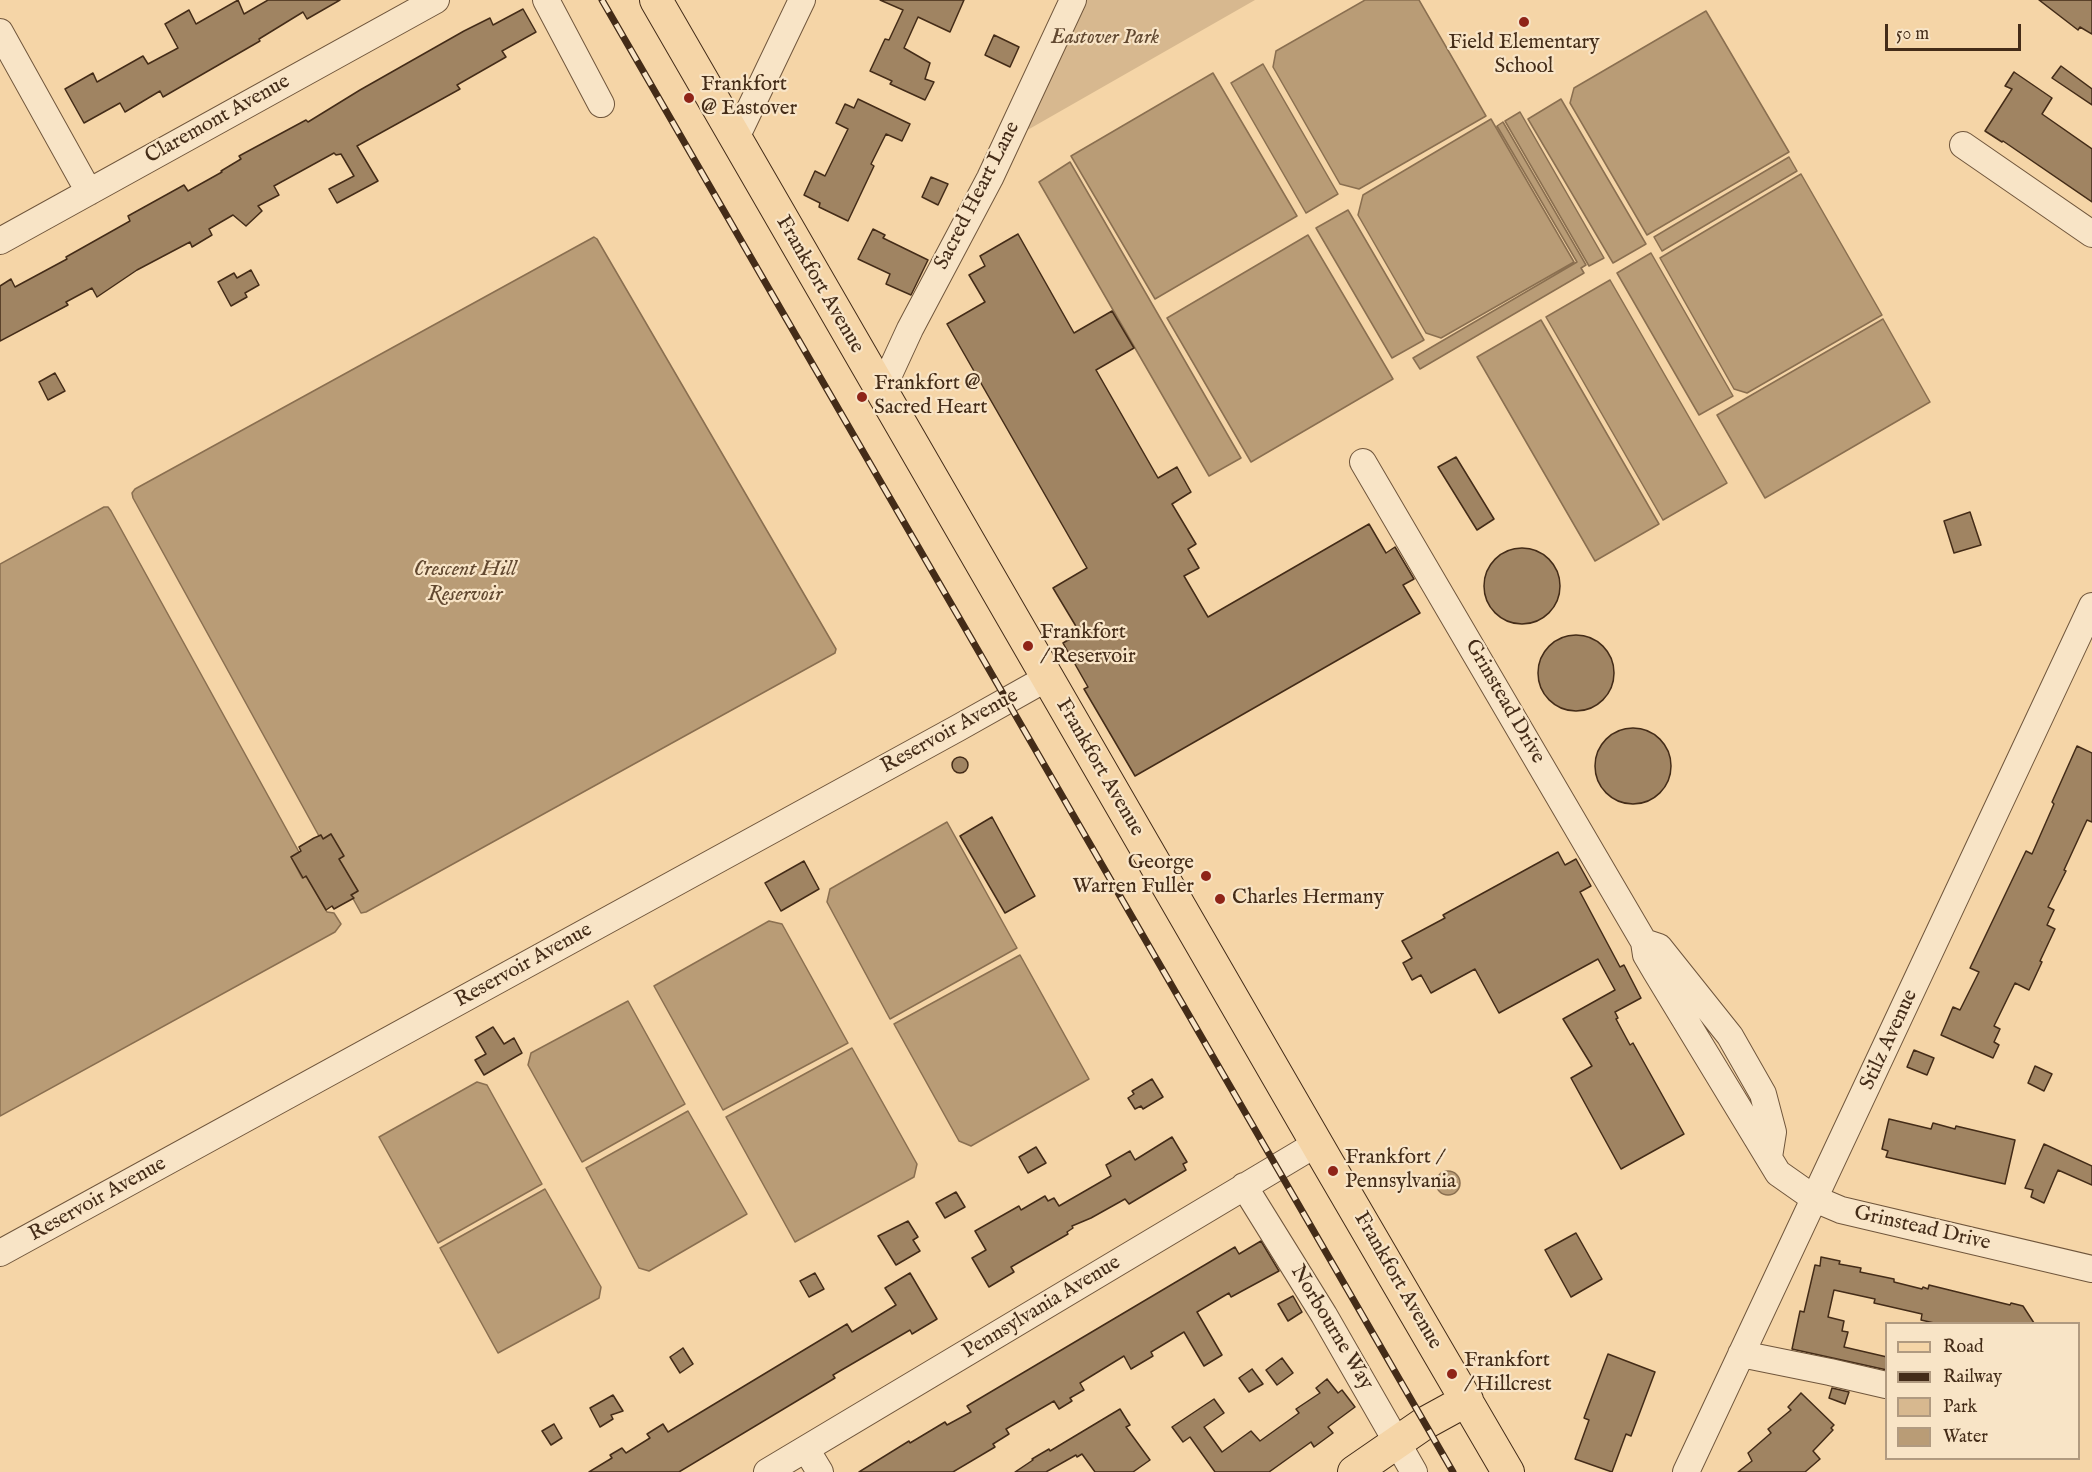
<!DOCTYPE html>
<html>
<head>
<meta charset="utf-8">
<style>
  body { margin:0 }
  #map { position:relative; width:2092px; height:1472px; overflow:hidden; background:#f5d5a7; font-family:"IM FELL English",serif }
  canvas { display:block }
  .legend { position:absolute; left:1885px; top:1322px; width:195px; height:138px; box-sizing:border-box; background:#f8e4c6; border:2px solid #b09a80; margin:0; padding:8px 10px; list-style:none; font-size:18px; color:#442c18 }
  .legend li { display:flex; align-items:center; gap:12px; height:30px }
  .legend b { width:30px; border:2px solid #b09a80 }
  .scale { position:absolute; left:1885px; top:24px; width:136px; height:27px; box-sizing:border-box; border:3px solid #442c18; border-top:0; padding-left:8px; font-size:18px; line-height:21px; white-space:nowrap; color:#442c18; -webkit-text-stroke:4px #f8e4c6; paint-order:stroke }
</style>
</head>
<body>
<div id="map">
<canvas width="2092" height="1472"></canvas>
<ul class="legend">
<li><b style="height:8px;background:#f5d5a7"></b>Road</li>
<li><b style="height:8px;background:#442c18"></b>Railway</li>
<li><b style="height:16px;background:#d7b88f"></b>Park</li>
<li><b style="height:16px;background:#b99c76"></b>Water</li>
</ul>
<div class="scale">50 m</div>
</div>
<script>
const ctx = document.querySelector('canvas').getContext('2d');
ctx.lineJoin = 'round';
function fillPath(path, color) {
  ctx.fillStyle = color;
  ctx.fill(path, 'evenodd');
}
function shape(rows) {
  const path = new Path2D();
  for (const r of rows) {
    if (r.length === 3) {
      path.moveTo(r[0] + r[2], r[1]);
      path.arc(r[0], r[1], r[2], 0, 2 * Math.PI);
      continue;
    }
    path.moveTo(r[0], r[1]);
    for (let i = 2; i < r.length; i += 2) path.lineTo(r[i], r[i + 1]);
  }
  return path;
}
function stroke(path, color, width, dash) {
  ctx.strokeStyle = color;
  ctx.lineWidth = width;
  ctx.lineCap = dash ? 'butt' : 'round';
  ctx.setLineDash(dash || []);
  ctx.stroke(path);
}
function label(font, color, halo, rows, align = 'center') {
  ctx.font = font + ' "IM FELL English",serif';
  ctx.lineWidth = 4.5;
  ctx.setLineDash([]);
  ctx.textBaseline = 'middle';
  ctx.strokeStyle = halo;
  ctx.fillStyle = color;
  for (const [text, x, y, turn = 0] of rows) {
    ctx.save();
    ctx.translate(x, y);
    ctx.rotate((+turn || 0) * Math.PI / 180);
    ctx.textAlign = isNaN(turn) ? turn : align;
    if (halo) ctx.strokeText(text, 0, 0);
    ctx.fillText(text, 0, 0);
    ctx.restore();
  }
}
fillPath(shape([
  [1080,0,1255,0,1017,136]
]), '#d7b88f');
const water = shape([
  [1365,0,1419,0,1486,116,1359,189,1340,184,1273,67,1276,51,1365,0],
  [1706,11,1789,152,1647,235,1570,103,1574,88,1706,11],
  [1263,64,1338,194,1306,213,1231,83,1263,64],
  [1213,73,1297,216,1155,299,1071,156,1213,73],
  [1561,99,1646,244,1613,263,1528,119,1561,99],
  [1520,112,1604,258,1589,266,1505,121,1520,112],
  [1491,119,1574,262,1441,338,1426,333,1358,215,1363,195,1491,119],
  [1503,122,1586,265,1581,268,1584,273,1420,369,1413,358,1577,262,1497,126,1503,122],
  [1789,157,1797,171,1662,251,1654,237,1789,157],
  [1070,162,1241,458,1209,476,1039,182,1070,162],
  [1801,174,1882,315,1747,393,1734,389,1660,258,1801,174],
  [1348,210,1424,340,1392,358,1316,228,1348,210],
  [1308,235,1393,379,1251,462,1167,318,1308,235],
  [594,237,597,239,836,649,835,653,366,912,361,913,351,895,358,891,336,860,331,834,323,839,321,835,319,836,133,498,132,493,135,489,594,237],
  [1651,253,1733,396,1699,415,1617,273,1651,253],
  [1610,280,1727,483,1663,520,1546,317,1610,280],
  [1883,319,1930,402,1765,498,1717,415,1883,319],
  [1541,320,1659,524,1595,561,1477,357,1541,320],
  [104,507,108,507,111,511,299,852,291,857,302,878,309,874,315,890,327,912,334,913,341,924,335,932,0,1116,0,564,104,507],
  [947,822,1017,948,890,1019,827,902,830,889,947,822],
  [769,921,782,924,848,1043,723,1110,654,986,769,921],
  [1020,955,1089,1079,971,1146,959,1141,894,1024,1020,955],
  [628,1001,685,1104,582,1162,528,1065,531,1053,628,1001],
  [852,1048,917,1164,914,1177,795,1242,726,1117,852,1048],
  [477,1082,487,1085,542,1184,438,1243,379,1137,477,1082],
  [688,1111,747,1214,649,1271,639,1268,586,1168,688,1111],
  [1448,1183,12],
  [545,1189,601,1287,599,1298,498,1353,440,1248,545,1189]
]);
fillPath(water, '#b99c76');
stroke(water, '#8a6f50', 1.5);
const building = shape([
  [238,0,244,14,268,0,340,0,307,19,303,12,259,39,260,41,163,97,160,91,125,112,120,103,84,123,65,89,93,73,97,82,143,56,148,64,178,48,165,24,189,10,196,24,238,0],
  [880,0,964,0,950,32,918,17,904,48,930,63,925,79,934,82,925,100,890,84,892,81,870,71,885,39,889,40,903,10,880,0],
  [2039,0,2092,0,2092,34,2080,27,2078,30,2039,0],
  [523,9,536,32,502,51,506,57,457,85,460,89,357,146,378,181,337,203,329,189,354,176,341,154,336,155,334,153,274,186,279,195,258,206,262,211,246,226,233,215,209,229,212,235,192,247,190,242,137,270,97,297,92,288,66,302,68,305,0,341,0,286,11,279,15,287,67,259,66,257,130,221,128,216,184,185,188,191,222,172,221,171,241,159,239,156,306,120,308,122,360,90,464,31,490,18,493,25,523,9],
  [994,35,1019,47,1010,67,985,55,994,35],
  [2061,66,2092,89,2092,105,2052,78,2061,66],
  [2014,72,2052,98,2042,114,2092,149,2092,202,2003,141,2002,142,1985,131,2012,89,2005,86,2014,72],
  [858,99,910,124,902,141,886,134,871,164,874,166,848,221,819,207,820,203,804,195,815,171,825,176,848,129,836,123,845,104,854,108,858,99],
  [931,177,948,184,938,205,922,197,931,177],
  [873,229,885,235,883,238,928,260,911,295,886,284,890,274,858,259,873,229],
  [1018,234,1074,333,1112,311,1134,348,1096,370,1158,478,1177,467,1191,492,1172,504,1196,544,1188,549,1199,568,1184,576,1208,617,1369,524,1386,553,1395,547,1414,579,1403,585,1420,613,1135,776,1084,689,1088,687,1063,643,1080,633,1053,588,1087,568,947,324,985,302,969,275,985,266,980,256,1018,234],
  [251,270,259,285,245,293,247,297,231,306,218,282,234,273,237,278,251,270],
  [55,373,65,391,48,400,39,382,55,373],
  [1456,457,1494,519,1477,530,1438,467,1456,457],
  [1970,512,1981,545,1954,553,1944,521,1970,512],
  [1522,586,38],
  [1576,673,38],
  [1633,766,38],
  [2077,746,2092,753,2092,822,2087,820,2064,870,2066,871,2048,907,2054,910,2047,925,2055,929,2040,961,2042,962,2029,990,2015,983,1994,1026,2000,1029,1994,1042,1999,1045,1993,1058,1941,1035,1953,1007,1960,1010,1979,972,1970,968,2026,851,2032,854,2054,804,2052,802,2077,746],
  [960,765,8],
  [992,817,1035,896,1005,913,960,836,992,817],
  [331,834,344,856,339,859,358,891,351,895,354,898,343,904,334,909,332,906,326,910,306,876,303,878,291,857,301,851,299,847,314,838,321,835,323,839,331,834],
  [1558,852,1565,865,1576,859,1591,886,1580,892,1620,967,1624,965,1641,998,1615,1012,1618,1018,1616,1019,1630,1045,1633,1043,1684,1134,1621,1169,1571,1078,1592,1066,1563,1019,1615,990,1598,959,1499,1013,1475,969,1431,993,1421,975,1412,980,1403,963,1412,958,1402,941,1445,918,1443,915,1558,852],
  [804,861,819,889,781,911,765,883,804,861],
  [493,1027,504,1044,514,1038,522,1053,484,1075,475,1060,486,1054,476,1037,493,1027],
  [1914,1050,1934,1058,1927,1075,1907,1067,1914,1050],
  [2035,1066,2052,1074,2044,1091,2028,1083,2035,1066],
  [1152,1079,1163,1097,1143,1109,1141,1106,1135,1109,1128,1098,1134,1094,1132,1091,1152,1079],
  [1889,1119,1931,1129,1933,1123,1955,1129,1956,1126,2015,1140,2005,1184,1886,1157,1888,1151,1882,1149,1889,1119],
  [1172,1137,1187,1162,1183,1164,1186,1170,1129,1204,1125,1199,1091,1218,1072,1226,1073,1228,1067,1232,1068,1234,1011,1267,1014,1272,989,1287,972,1258,986,1250,975,1231,1019,1206,1021,1210,1045,1196,1048,1201,1054,1198,1059,1206,1111,1176,1106,1165,1130,1151,1135,1160,1172,1137],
  [2044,1144,2092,1166,2092,1185,2058,1170,2044,1203,2031,1197,2033,1190,2025,1188,2044,1144],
  [1036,1147,1046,1163,1028,1173,1019,1157,1036,1147],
  [956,1192,965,1207,945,1218,936,1203,956,1192],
  [908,1221,918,1237,913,1240,920,1251,896,1265,878,1236,908,1221],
  [1576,1233,1602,1279,1571,1297,1545,1250,1576,1233],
  [1261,1241,1279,1271,1231,1297,1229,1293,1197,1312,1222,1355,1204,1366,1184,1332,1151,1352,1153,1356,1131,1369,1124,1356,1080,1383,1084,1390,1070,1398,1072,1401,1059,1409,1054,1401,1006,1429,1009,1434,993,1444,995,1447,953,1472,859,1472,909,1441,910,1443,945,1422,947,1425,971,1412,967,1406,1235,1247,1239,1254,1261,1241],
  [1821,1257,1840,1261,1839,1264,1861,1268,1860,1272,1894,1279,1894,1282,1922,1289,1923,1287,1928,1289,1929,1285,2010,1305,2011,1303,2023,1306,2034,1323,1934,1323,1921,1320,1922,1314,1874,1303,1875,1299,1834,1290,1828,1317,1844,1321,1842,1331,1848,1332,1844,1347,1887,1357,1887,1370,1792,1349,1800,1311,1804,1312,1815,1265,1820,1266,1821,1257],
  [815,1273,824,1289,809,1297,800,1281,815,1273],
  [910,1273,937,1319,912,1334,910,1330,833,1375,835,1378,679,1472,589,1472,612,1458,610,1455,622,1448,626,1453,650,1438,647,1434,663,1424,668,1432,847,1324,852,1332,896,1305,885,1288,910,1273],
  [1293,1296,1302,1312,1288,1321,1278,1304,1293,1296],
  [683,1348,693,1364,680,1373,670,1357,683,1348],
  [1608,1354,1655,1372,1631,1436,1626,1434,1612,1472,1575,1459,1589,1420,1584,1418,1608,1354],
  [1282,1358,1293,1373,1277,1385,1266,1370,1282,1358],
  [1252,1369,1263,1384,1249,1392,1239,1378,1252,1369],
  [1327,1379,1338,1393,1342,1390,1355,1407,1328,1427,1333,1433,1314,1447,1311,1442,1269,1472,1215,1472,1190,1437,1183,1442,1172,1427,1214,1399,1224,1413,1204,1427,1222,1452,1251,1431,1260,1441,1299,1413,1296,1409,1320,1393,1316,1388,1327,1379],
  [1832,1388,1849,1392,1845,1404,1829,1398,1832,1388],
  [1801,1393,1834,1425,1831,1428,1833,1430,1813,1451,1820,1459,1805,1472,1738,1472,1752,1461,1748,1453,1771,1433,1768,1429,1791,1410,1788,1407,1801,1393],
  [613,1395,623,1411,611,1415,613,1419,600,1427,590,1408,613,1395],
  [1120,1409,1130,1425,1126,1427,1150,1460,1133,1472,1095,1472,1082,1454,1077,1457,1076,1455,1046,1472,1015,1472,1033,1460,1032,1459,1049,1449,1050,1451,1120,1409],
  [554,1424,562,1438,551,1445,542,1431,554,1424]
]);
fillPath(building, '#a08462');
stroke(building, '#442c18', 1.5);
const minor = shape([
  [546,0,601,104],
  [0,32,89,192],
  [735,140,802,0],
  [1963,145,2092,234],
  [0,241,436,0],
  [881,392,910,329,990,178,1073,0],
  [1363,462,1644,942,1646,955,1656,972,1778,1173,1815,1199,1841,1210,2092,1269],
  [1644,942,1659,947,1730,1036,1763,1094,1773,1132,1769,1157],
  [1244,1186,1324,1315,1414,1472],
  [0,1253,958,728,1047,678],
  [1741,1354,1830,1372,1886,1385],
  [806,1449,820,1472],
  [767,1472,1316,1144],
  [1686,1472,2092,606]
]);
const major = shape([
  [656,0,1329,1165,1508,1472],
  [1354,1472,1425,1423,1467,1400]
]);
stroke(minor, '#70563c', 28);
stroke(major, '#442c18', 34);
stroke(minor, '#f8e4c6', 26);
stroke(major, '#f5d5a7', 32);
const rail = shape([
  [602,0,1453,1472]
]);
stroke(rail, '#442c18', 7);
stroke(rail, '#f8e4c6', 4.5, [14]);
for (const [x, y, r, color] of [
  [1524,22,6,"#8f2418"],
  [689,98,6,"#8f2418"],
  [862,397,6,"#8f2418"],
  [1028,646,6,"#8f2418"],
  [1206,876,6,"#8f2418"],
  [1220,899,6,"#8f2418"],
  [1333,1171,6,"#8f2418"],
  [1452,1374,6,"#8f2418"]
]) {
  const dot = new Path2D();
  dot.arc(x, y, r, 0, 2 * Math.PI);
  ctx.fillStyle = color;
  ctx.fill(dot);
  stroke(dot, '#f8e4c6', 2);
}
label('italic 21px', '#614830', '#f8e4c6', [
  ["Eastover Park",1105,39]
]);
label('21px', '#442c18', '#f8e4c6', [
  ["Field Elementary",1524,44,"center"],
  ["School",1524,68,"center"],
  ["Frankfort",701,86],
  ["@ Eastover",701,110],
  ["Frankfort @",874,385],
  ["Sacred Heart",874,409],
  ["Frankfort",1040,634],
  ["/ Reservoir",1040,658],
  ["George",1194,864,"right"],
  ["Warren Fuller",1194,888,"right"],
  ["Charles Hermany",1232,899],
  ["Frankfort /",1345,1159],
  ["Pennsylvania",1345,1183],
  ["Frankfort",1464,1362],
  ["/ Hillcrest",1464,1386]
], 'left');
label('21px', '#442c18', '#f8e4c6', [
  ["Claremont Avenue",218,120,-29],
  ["Sacred Heart Lane",978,196,-63],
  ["Frankfort Avenue",819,285,60],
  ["Grinstead Drive",1504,702,60],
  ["Reservoir Avenue",950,732,-29],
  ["Frankfort Avenue",1099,768,60],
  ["Reservoir Avenue",524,966,-29],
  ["Stilz Avenue",1890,1040,-65],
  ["Reservoir Avenue",98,1200,-29],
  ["Grinstead Drive",1922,1229,13],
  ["Frankfort Avenue",1397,1281,60],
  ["Pennsylvania Avenue",1042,1308,-31],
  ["Norbourne Way",1331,1328,59]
]);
label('italic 22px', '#614830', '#f8e4c6', [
  ["Crescent Hill",465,570],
  ["Reservoir",465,595]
]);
</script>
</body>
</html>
